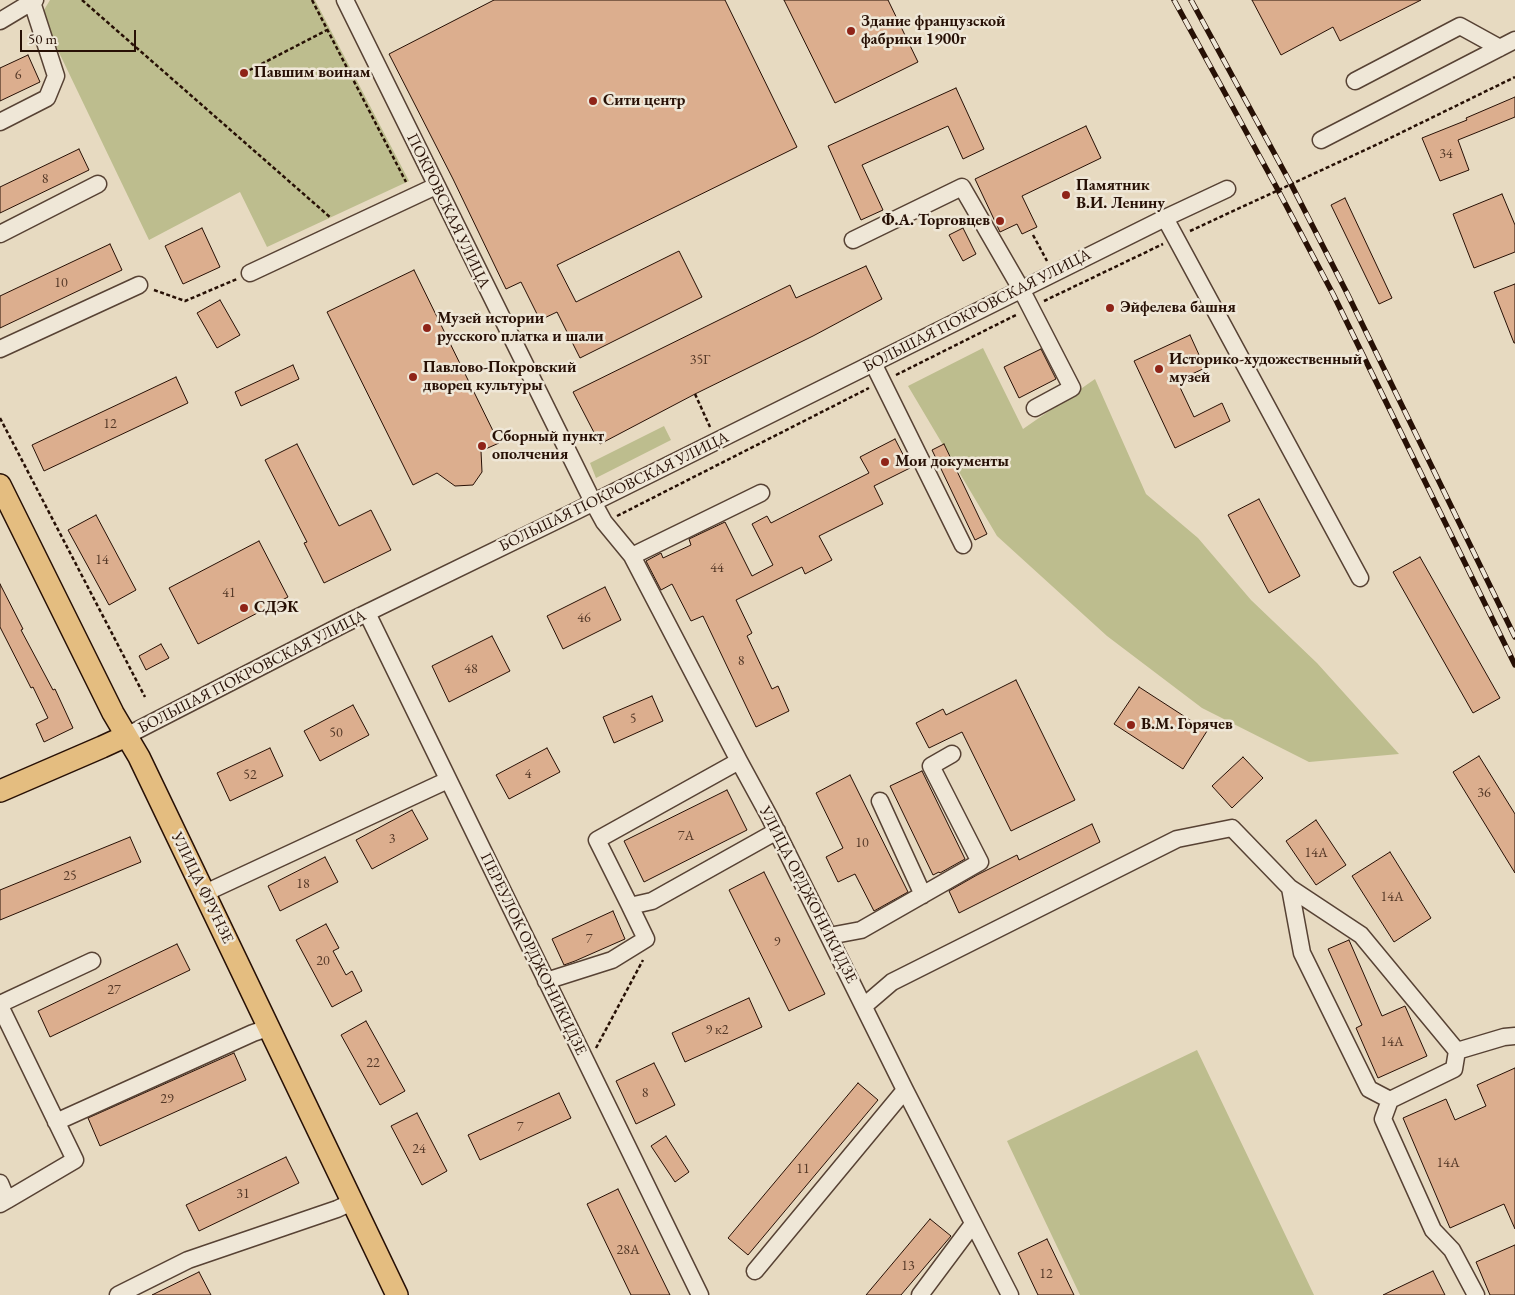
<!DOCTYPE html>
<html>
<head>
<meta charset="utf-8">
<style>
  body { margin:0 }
  #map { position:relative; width:1515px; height:1295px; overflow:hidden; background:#e7dac1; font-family:"EB Garamond",serif }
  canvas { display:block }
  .scale { position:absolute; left:20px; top:30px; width:116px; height:22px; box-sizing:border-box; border:2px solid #271005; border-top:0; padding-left:6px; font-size:15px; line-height:18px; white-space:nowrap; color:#271005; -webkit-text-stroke:4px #efe7d7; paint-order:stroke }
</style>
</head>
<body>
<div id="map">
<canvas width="1515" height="1295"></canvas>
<div class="scale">50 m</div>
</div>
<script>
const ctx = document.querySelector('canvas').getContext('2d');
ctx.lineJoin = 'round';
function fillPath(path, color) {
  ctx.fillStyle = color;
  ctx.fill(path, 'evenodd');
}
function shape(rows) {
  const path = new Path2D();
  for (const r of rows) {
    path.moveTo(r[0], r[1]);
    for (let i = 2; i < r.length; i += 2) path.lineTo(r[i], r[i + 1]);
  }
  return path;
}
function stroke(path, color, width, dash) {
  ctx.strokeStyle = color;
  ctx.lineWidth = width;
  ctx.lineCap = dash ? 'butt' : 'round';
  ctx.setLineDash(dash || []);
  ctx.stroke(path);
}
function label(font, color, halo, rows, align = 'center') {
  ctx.font = font + ' "EB Garamond",serif';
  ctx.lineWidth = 5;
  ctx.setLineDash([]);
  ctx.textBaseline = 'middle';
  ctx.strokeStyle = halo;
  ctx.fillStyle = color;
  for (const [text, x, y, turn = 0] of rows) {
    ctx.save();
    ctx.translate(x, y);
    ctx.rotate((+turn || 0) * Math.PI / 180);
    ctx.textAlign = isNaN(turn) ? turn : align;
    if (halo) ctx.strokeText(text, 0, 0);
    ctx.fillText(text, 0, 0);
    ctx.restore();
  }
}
fillPath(shape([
  [50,0,315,0,409,181,267,247,240,192,149,240,41,15],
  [983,348,1023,429,1095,379,1146,494,1198,538,1251,600,1317,663,1399,754,1309,762,1202,708,1107,636,997,536,908,386],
  [664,426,671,440,596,478,590,463],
  [1197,1050,1314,1295,1080,1295,1007,1141]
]), '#bdbd8e');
const building = shape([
  [494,0,725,0,797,147,557,265,576,302,679,251,702,297,580,358,557,312,540,320,521,282,506,289,453,179,389,54,494,0],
  [784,0,888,0,918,62,835,103,784,0],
  [1252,0,1421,0,1340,41,1333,27,1281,55,1252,0],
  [28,55,40,82,0,101,0,68,28,55],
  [956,88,984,149,963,159,948,126,862,165,883,210,861,220,828,146,956,88],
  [1515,97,1515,117,1458,140,1469,170,1440,181,1422,138,1467,120,1466,118,1515,97],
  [1086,126,1101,158,1022,196,1037,227,1022,234,1017,224,1000,232,975,179,1086,126],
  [79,149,89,170,0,213,0,187,79,149],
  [1502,194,1515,225,1515,252,1474,268,1453,214,1502,194],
  [1345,198,1392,298,1379,304,1331,205,1345,198],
  [202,228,220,267,183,284,165,246,202,228],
  [963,228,976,254,963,261,949,235,963,228],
  [110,244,122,270,0,328,0,296,110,244],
  [866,266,882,299,813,336,695,394,600,444,573,392,790,285,796,298,866,266],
  [414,270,499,443,481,451,482,472,473,485,455,486,437,473,413,485,327,312,414,270],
  [1515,284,1515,343,1514,343,1494,292,1515,284],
  [220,300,240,335,217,348,197,313,220,300],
  [1190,335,1205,368,1177,381,1194,417,1222,403,1230,421,1175,448,1134,361,1190,335],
  [1041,349,1056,379,1019,398,1004,367,1041,349],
  [293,365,299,379,241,406,235,392,293,365],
  [176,377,188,403,44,471,32,445,176,377],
  [895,439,910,468,874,486,883,504,819,536,832,560,805,574,802,567,736,600,752,633,747,636,772,689,778,686,789,711,756,727,703,616,691,621,672,584,661,590,646,561,661,553,663,558,691,545,689,539,725,522,752,576,773,565,752,524,767,516,771,523,869,473,860,457,895,439],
  [297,444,339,526,371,510,391,550,324,583,304,543,307,542,265,460,297,444],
  [944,444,987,534,975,540,932,450,944,444],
  [1259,499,1300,576,1269,593,1228,515,1259,499],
  [96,515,136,590,109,605,68,530,96,515],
  [259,541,288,597,198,644,169,588,259,541],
  [1420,557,1500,698,1473,713,1393,572,1420,557],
  [0,584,23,629,21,630,53,690,55,689,73,728,44,742,36,724,48,718,33,687,31,688,0,627,0,584],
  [605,587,621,620,563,649,547,616,605,587],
  [492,636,510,671,449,702,432,666,492,636],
  [161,644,169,658,146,670,139,656,161,644],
  [1016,680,1075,800,1011,831,962,732,929,748,916,723,943,709,946,715,1016,680],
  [1139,687,1207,731,1183,769,1114,724,1139,687],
  [652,696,663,721,614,743,603,717,652,696],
  [353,705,369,735,320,761,304,731,353,705],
  [270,748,283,776,230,801,217,773,270,748],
  [547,748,560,772,509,799,496,775,547,748],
  [1479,756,1515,814,1515,873,1453,772,1479,756],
  [1243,757,1263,778,1232,808,1212,786,1243,757],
  [922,771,965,859,940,873,939,872,933,875,890,786,922,771],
  [850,775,908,892,874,911,855,874,838,882,826,857,843,848,816,793,850,775],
  [727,790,747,830,644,882,624,841,727,790],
  [412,810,428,839,372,869,356,840,412,810],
  [1316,820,1346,865,1316,885,1286,841,1316,820],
  [1092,824,1100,842,959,913,949,891,977,875,1017,855,1019,860,1092,824],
  [130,837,141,862,0,920,0,890,130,837],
  [1390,852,1431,918,1394,942,1352,876,1390,852],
  [325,857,338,882,280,911,268,886,325,857],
  [764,872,825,994,789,1011,729,890,764,872],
  [613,911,625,939,575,961,564,965,552,939,613,911],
  [326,924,339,948,333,951,346,975,352,971,362,991,332,1007,296,940,326,924],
  [1349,940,1382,1016,1405,1006,1427,1056,1378,1078,1356,1028,1362,1025,1328,949,1349,940],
  [177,944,190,970,50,1037,38,1011,177,944],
  [749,998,762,1027,685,1062,672,1033,749,998],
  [366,1021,405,1091,380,1105,341,1035,366,1021],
  [234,1053,246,1080,100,1146,88,1118,234,1053],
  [654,1063,675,1105,636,1124,616,1081,654,1063],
  [1515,1068,1515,1229,1504,1204,1450,1228,1403,1118,1446,1099,1455,1120,1486,1106,1477,1085,1515,1068],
  [858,1083,878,1100,748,1255,728,1238,858,1083],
  [559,1093,571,1118,480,1160,468,1135,559,1093],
  [417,1113,447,1171,422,1185,391,1126,417,1113],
  [666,1136,689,1172,675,1182,651,1146,666,1136],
  [286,1157,299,1183,199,1231,186,1205,286,1157],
  [618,1189,670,1295,631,1295,587,1204,618,1189],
  [930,1219,951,1236,901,1295,866,1295,930,1219],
  [1047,1239,1074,1295,1038,1295,1018,1253,1047,1239],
  [1515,1245,1515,1295,1490,1295,1476,1262,1515,1245],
  [1433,1271,1445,1295,1383,1295,1433,1271],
  [199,1272,211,1295,152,1295,199,1272]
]);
fillPath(building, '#dcae8e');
stroke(building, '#271005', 1);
const minor = shape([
  [345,0,593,502,604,522,632,556,739,761,769,816,905,1090,1010,1295],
  [0,21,35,0],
  [1355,81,1460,26,1500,48],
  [0,122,47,98,56,76,32,2],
  [1321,140,1515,40],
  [1165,218,1360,578],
  [0,234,98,184],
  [853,240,962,187,1021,289,1072,388,1035,408],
  [250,273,436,186],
  [0,349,139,285],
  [873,363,963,545],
  [632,556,761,493],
  [367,613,700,1295],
  [126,736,344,624,570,514,1165,218,1227,189],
  [739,761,597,840,630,906,652,901,777,831],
  [880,801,923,895],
  [1290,888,1302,953,1369,1089,1390,1100],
  [205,893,448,780],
  [829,936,861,930,980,862,931,766,952,754],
  [546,981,612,960,646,939,630,906],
  [0,1004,92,961],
  [0,1006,75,1160,7,1200],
  [864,1006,892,982,1177,839,1232,828,1290,888,1361,935,1457,1051,1454,1069,1390,1100,1383,1119,1433,1230,1452,1250,1476,1295],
  [1457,1051,1504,1037,1515,1036],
  [56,1122,253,1033,268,1028],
  [0,1183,7,1200,0,1204],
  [755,1271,905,1090],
  [118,1295,188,1260,337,1209,352,1202],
  [920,1295,973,1224]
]);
const major = shape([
  [0,485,113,713,139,757,397,1295],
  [0,791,102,747,126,736]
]);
stroke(minor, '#574234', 19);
stroke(major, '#271005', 24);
stroke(shape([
  [82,0,331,218],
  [312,0,406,182],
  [244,73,327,30],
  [1190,231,1378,144,1515,77],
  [1033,235,1047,261],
  [154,290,185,301,237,279],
  [1044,301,1163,244],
  [896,375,1016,315],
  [695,394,710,427],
  [0,418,145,697],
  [617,516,869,388],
  [596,1048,643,960]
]), '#271005', 2.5, [4, 2.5]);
stroke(minor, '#efe7d7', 16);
stroke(major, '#e4bd80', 21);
const rail = shape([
  [1174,0,1278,190,1333,294,1515,665],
  [1191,0,1291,184,1347,293,1515,637]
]);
stroke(rail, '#271005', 5.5);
stroke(rail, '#efe7d7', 4, [11]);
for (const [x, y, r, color] of [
  [851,31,5,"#8f2418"],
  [244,73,5,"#8f2418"],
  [593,101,5,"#8f2418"],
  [1066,195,5,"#8f2418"],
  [1000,221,5,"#8f2418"],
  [1110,308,5,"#8f2418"],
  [427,328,5,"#8f2418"],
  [1159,369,5,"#8f2418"],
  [413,377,5,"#8f2418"],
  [482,446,5,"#8f2418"],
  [885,462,5,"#8f2418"],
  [244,608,5,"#8f2418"],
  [1131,725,5,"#8f2418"]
]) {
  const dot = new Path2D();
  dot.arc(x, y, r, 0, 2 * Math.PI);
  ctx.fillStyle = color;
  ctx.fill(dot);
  stroke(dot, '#efe7d7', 2);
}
label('14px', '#543827', null, [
  ["6",18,75],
  ["34",1446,154],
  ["8",45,179],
  ["10",61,283],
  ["35Г",700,360],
  ["12",110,424],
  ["14",102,560],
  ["44",717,568],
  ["41",229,593],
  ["46",584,618],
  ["8",741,661],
  ["48",471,669],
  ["5",633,719],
  ["50",336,733],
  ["4",528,774],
  ["52",250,775],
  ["36",1484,793],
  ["7А",686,836],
  ["3",392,839],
  ["10",862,843],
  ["14А",1316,853],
  ["25",70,876],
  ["18",303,884],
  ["14А",1392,897],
  ["7",589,939],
  ["9",777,942],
  ["20",323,961],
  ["27",114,990],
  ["9 к2",717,1030],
  ["14А",1392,1042],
  ["22",373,1063],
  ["8",645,1093],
  ["29",167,1099],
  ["7",520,1127],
  ["24",419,1149],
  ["14А",1448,1163],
  ["11",803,1169],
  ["31",243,1194],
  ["28А",628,1250],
  ["13",908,1266],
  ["12",1046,1274]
]);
label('bold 16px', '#271005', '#efe7d7', [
  ["Здание французской",861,22],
  ["фабрики 1900г",861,40],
  ["Павшим воинам",254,73],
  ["Сити центр",603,101],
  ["Памятник",1076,186],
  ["В.И. Ленину",1076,204],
  ["Ф.А. Торговцев",990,221,"right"],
  ["Эйфелева башня",1120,308],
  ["Музей истории",437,319],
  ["русского платка и шали",437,337],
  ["Историко-художественный",1169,360],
  ["музей",1169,378],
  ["Павлово-Покровский",423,368],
  ["дворец культуры",423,386],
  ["Сборный пункт",492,437],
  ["ополчения",492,455],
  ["Мои документы",895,462],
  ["СДЭК",254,608],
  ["В.М. Горячев",1141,725]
], 'left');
label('16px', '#271005', '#efe7d7', [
  ["ПОКРОВСКАЯ УЛИЦА",448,211,64],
  ["БОЛЬШАЯ ПОКРОВСКАЯ УЛИЦА",977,311,-27],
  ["БОЛЬШАЯ ПОКРОВСКАЯ УЛИЦА",614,492,-26],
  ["БОЛЬШАЯ ПОКРОВСКАЯ УЛИЦА",252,672,-27],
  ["УЛИЦА ФРУНЗЕ",202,888,64],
  ["УЛИЦА ОРДЖОНИКИДЗЕ",808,895,63],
  ["ПЕРЕУЛОК ОРДЖОНИКИДЗЕ",533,954,64]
]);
</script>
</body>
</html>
